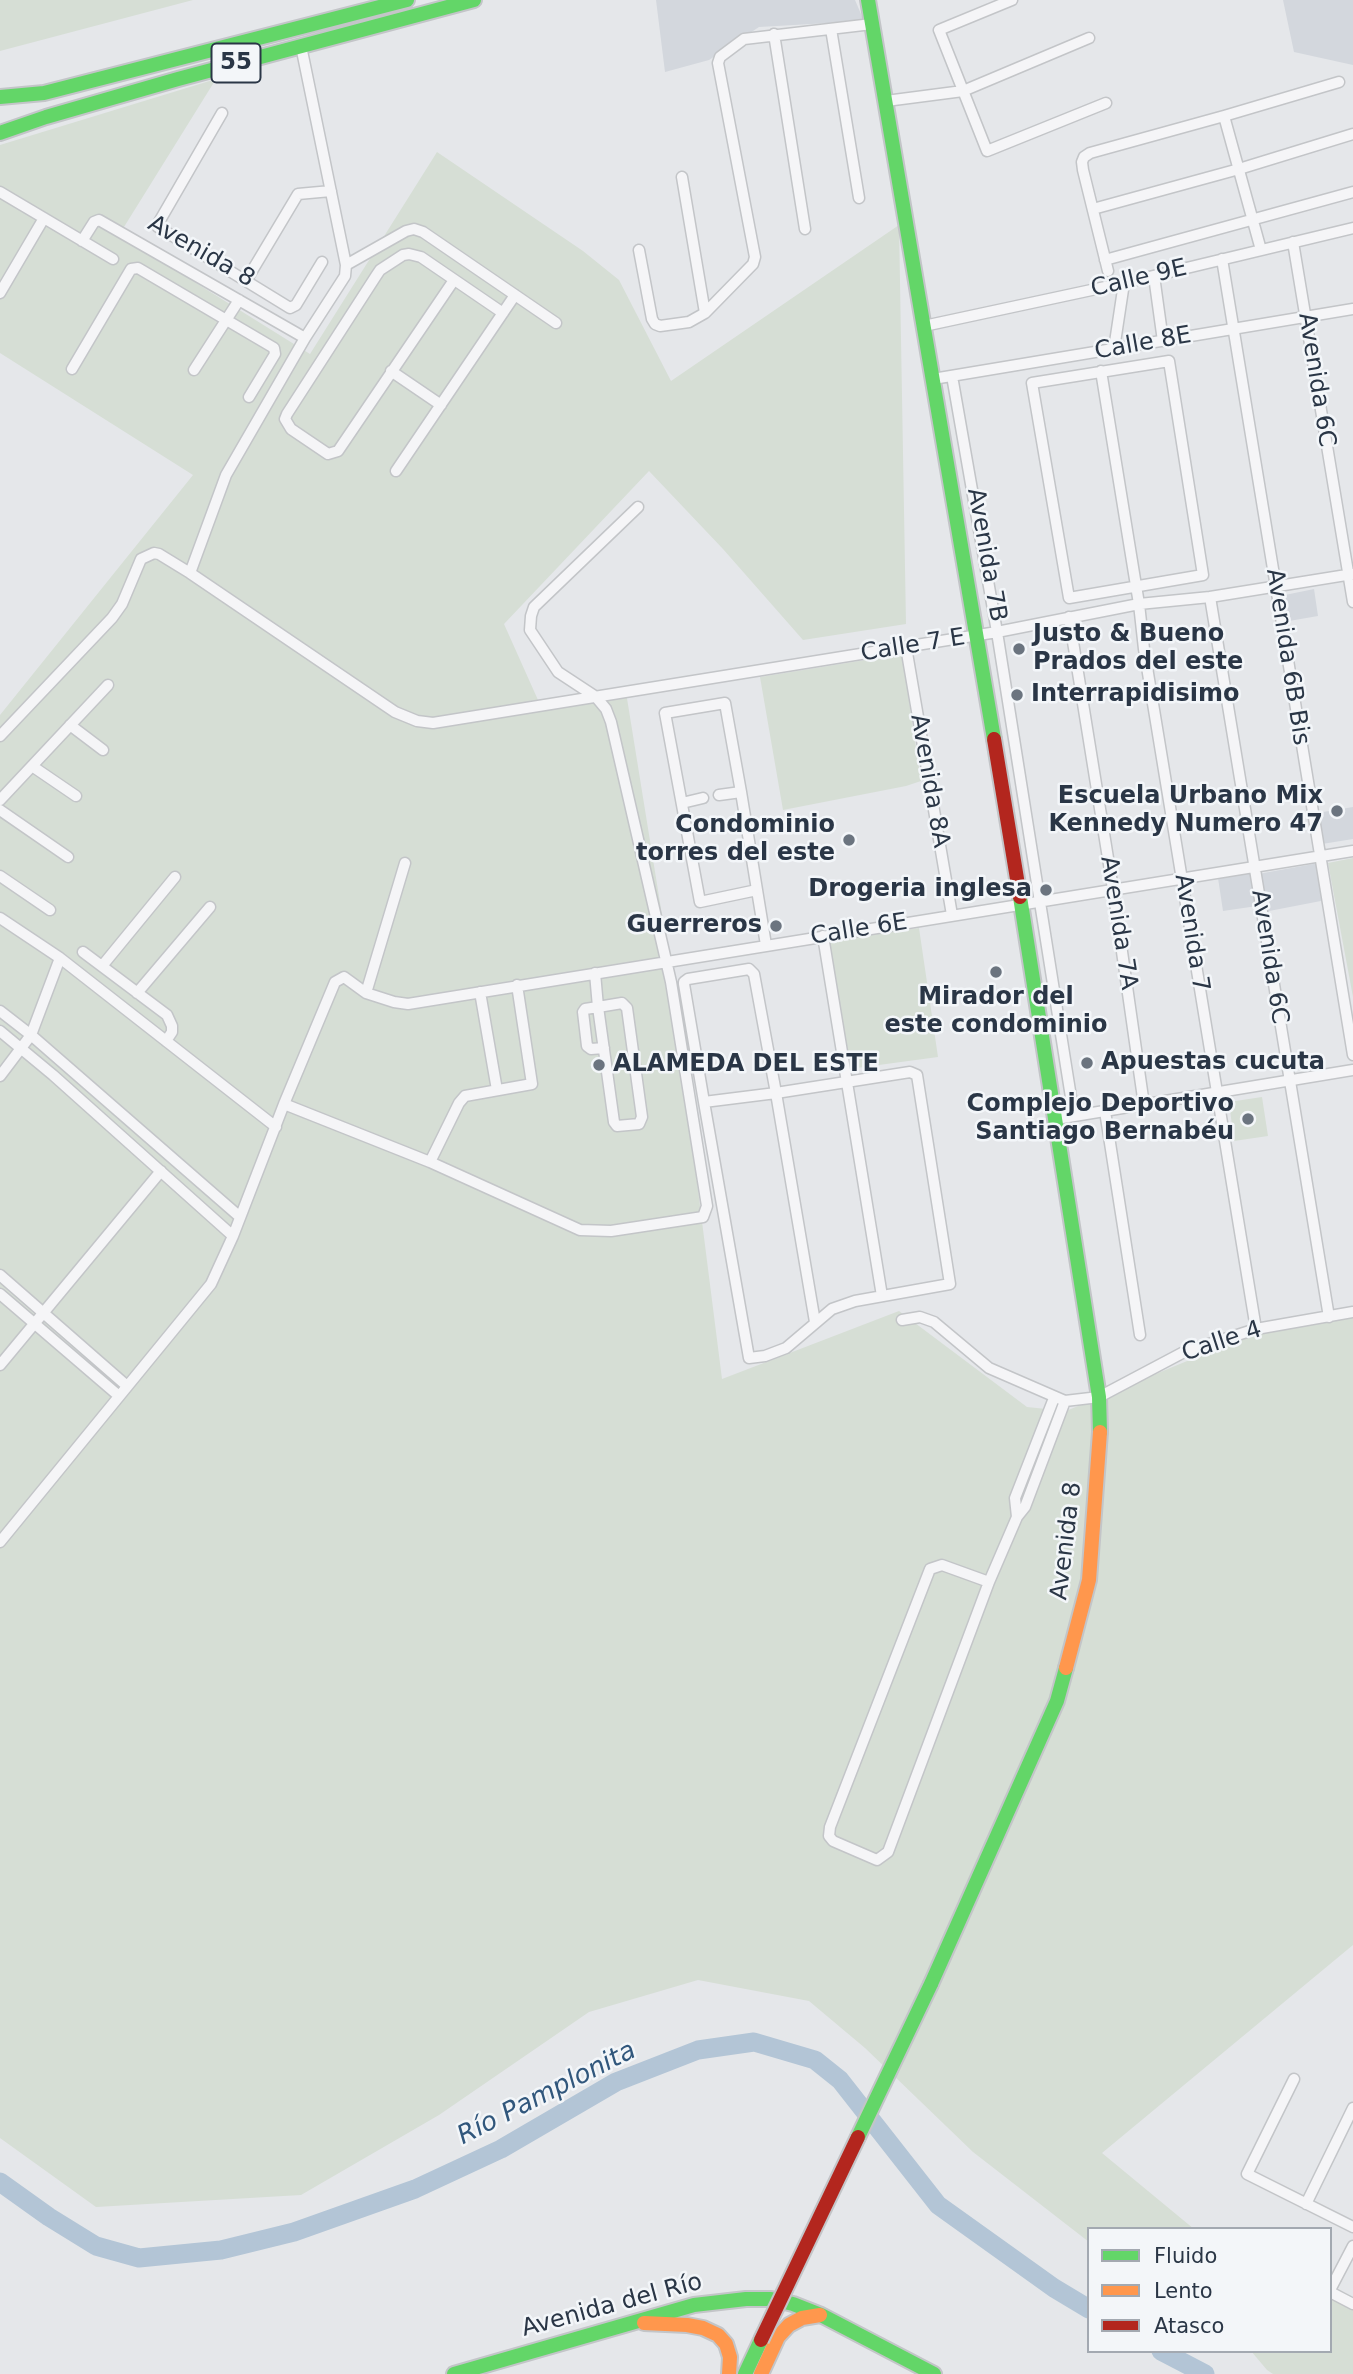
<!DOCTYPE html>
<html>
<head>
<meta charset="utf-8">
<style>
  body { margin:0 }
  #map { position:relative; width:1353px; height:2374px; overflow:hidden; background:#e5e7ea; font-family:"DejaVu Sans",sans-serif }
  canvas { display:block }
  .legend { position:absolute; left:1087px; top:2227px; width:245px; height:126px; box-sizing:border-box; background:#f3f6f9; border:2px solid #a3a9b1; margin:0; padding:9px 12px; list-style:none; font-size:21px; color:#2a3646 }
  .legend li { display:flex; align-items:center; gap:14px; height:35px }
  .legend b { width:35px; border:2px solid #a3a9b1 }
</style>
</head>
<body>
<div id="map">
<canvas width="1353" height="2374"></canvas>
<ul class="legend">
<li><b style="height:9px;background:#63d668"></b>Fluido</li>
<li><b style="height:9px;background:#ff974d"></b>Lento</li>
<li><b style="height:9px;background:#b3261e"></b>Atasco</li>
</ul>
</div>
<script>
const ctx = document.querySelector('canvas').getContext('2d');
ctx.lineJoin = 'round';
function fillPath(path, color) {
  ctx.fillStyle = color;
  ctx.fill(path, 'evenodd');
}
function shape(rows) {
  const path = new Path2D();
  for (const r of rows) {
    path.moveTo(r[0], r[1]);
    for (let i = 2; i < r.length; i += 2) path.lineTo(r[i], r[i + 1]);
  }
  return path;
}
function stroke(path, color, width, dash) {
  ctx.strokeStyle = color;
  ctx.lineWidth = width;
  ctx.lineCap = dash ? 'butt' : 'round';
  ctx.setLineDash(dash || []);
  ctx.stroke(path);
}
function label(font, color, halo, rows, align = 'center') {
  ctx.font = font + ' "DejaVu Sans",sans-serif';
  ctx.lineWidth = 5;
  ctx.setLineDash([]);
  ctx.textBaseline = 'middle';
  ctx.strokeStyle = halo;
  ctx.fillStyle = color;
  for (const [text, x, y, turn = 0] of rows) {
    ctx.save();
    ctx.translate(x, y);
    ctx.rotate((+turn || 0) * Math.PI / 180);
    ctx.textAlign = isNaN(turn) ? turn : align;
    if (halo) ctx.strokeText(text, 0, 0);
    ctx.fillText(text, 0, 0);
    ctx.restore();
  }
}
fillPath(shape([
  [656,0,855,0,864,21,759,27,709,60,665,72],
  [1283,0,1353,0,1353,65,1294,52],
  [1314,589,1318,616,1289,621,1285,595],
  [1353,807,1353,839,1322,844,1317,813],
  [1319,863,1326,900,1264,912,1258,874],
  [1252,872,1257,906,1223,911,1218,878]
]), '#d3d7dd');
fillPath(shape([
  [0,0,193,0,0,51],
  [216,79,119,235,310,354,437,152,583,251,619,280,671,381,899,225,906,624,803,640,723,549,649,471,504,624,538,700,625,686,667,946,722,1379,899,1311,1027,1407,1066,1411,1255,1333,1353,1318,1353,1945,1102,2153,1194,2229,1089,2229,1089,2242,973,2152,865,2048,809,2001,698,1980,589,2012,439,2115,301,2195,96,2207,0,2138,0,715,193,475,0,353,0,145],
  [902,654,921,781,906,786,783,810,760,677],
  [1353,858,1353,997,1328,863],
  [919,928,938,1057,849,1069,829,941],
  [1262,1097,1268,1136,1234,1141,1229,1102],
  [1330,2297,1353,2307,1353,2374,1273,2374,1267,2370,1251,2351,1330,2351]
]), '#d6ded5');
stroke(shape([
  [0,2182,49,2217,96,2246,139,2258,221,2250,294,2232,415,2189,501,2149,616,2082,698,2050,754,2042,815,2060,840,2080,938,2205,1054,2288,1089,2309],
  [1161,2351,1205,2374]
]), '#b3c5d6', 19);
const street = shape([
  [1012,0,939,30,987,151,1106,103],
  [831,29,859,198],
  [774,34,805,229],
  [886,101,963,91,1089,38],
  [222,113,159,222,158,227,290,308,296,305,322,262],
  [1224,116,1261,250],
  [682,177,705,313],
  [0,192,113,259],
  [1093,209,1239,169,1353,134],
  [82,241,94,222,99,220,305,338],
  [1293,242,1353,602],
  [639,250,652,319,655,324,660,326,689,322,705,313,753,264,755,257,718,63,720,57,744,39,872,24],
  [1222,259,1353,1055],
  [1105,260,1353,192],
  [346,265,406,231,414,229,423,232,556,323],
  [1108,271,1083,170,1082,162,1084,157,1090,153,1224,116,1339,82],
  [1154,276,1163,341],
  [454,280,338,451,328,454,291,429,285,419,287,414,376,276,380,270,403,255,409,254,421,257,503,313],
  [246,281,298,194,331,191],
  [0,293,44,218],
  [924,326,1124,283,1353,228],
  [1114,349,1124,283],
  [1169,361,1203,575,1069,598,1032,383,1169,361],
  [72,369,131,269,138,268,274,348,275,354,249,397],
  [194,370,239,300],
  [391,371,441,405],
  [1101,371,1139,604,1144,649,1256,1329],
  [952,376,997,632,1074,1116],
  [933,379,1353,309],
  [396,471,515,295],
  [190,573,226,475,305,338,345,276,346,265,301,46],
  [1210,597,1329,1317],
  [1069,617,1113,889,1144,1105],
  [906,647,952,915],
  [70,725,103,750],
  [0,736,112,618,122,604,141,559,154,553,159,554,190,573,395,712,417,721,433,723,997,632,1139,604,1210,597,1353,574],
  [32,766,76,796],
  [719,795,741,792],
  [0,800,108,685],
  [682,803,703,798],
  [0,810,68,857],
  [0,876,50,910],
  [757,890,700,902,665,713,725,703,741,792,766,945],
  [0,918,60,958,276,1127],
  [823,936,882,1296],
  [83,952,167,1015,172,1026,172,1032,166,1041],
  [102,966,175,877],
  [595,973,598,1007,614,1122,617,1126,639,1124,642,1117,627,1008,622,1003,598,1007,585,1009,583,1012,587,1046,591,1049,604,1048],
  [517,985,532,1084,465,1096,459,1103,430,1162,580,1230,611,1231,703,1217,707,1206,671,982,611,722,606,709,596,697,558,672,530,630,531,616,534,607,638,507],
  [480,992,497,1090],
  [137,993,210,907],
  [366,993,405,863],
  [0,1011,31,1035,240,1217],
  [0,1031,53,1075,233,1236],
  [0,1076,31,1035,60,958],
  [704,1102,776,1093,910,1072,917,1075,950,1284,855,1301,832,1309,786,1348,765,1356,749,1358,704,1102,684,984,684,982,688,979,749,969,754,974,776,1093,815,1322],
  [284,1104,430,1162],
  [1105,1111,1140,1335],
  [1056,1119,1353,1070],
  [0,1275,127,1386],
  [0,1294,119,1396],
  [902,1320,920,1317,934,1322,989,1368,1065,1401,1099,1397,1184,1352,1256,1329,1353,1312],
  [0,1365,161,1171],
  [1017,1517,1015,1498,1054,1398],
  [0,1542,211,1284,233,1236,284,1104,335,982,344,977,366,993,394,1002,408,1004,1353,851],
  [989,1582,942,1565,930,1569,830,1827,829,1836,833,1841,877,1860,888,1852,989,1582,1017,1517,1025,1507,1065,1401],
  [1294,2079,1247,2174,1353,2227],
  [1306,2204,1353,2108],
  [1330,2290,1353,2246],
  [1330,2292,1353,2304]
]);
const fast = shape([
  [868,0,994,739],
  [0,97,44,93,407,0],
  [0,133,46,117,178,79,474,0],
  [1020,897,1099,1397,1100,1432],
  [931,1984,1057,1701,1066,1668],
  [454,2374,694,2305,746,2299,771,2299,793,2304,821,2315,934,2374],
  [745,2374,761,2340]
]);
const slow = shape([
  [1066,1668,1089,1580,1100,1432],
  [644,2323,687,2325,703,2328,718,2335,726,2344,730,2357,729,2374],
  [761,2374,778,2337,789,2325,802,2318,820,2315]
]);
const jam = shape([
  [994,739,1020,897]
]);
stroke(street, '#c3c5c8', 13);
stroke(fast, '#c3c5c8', 18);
stroke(slow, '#c3c5c8', 18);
stroke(jam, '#c3c5c8', 18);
stroke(street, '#f5f5f7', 10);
stroke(fast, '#63d668', 14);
stroke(slow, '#ff974d', 14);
stroke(jam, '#b3261e', 14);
const fastBridge = shape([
  [858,2137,931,1984]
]);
const jamBridge = shape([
  [761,2340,858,2137]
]);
stroke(fastBridge, '#c3c5c8', 18, []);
stroke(jamBridge, '#c3c5c8', 18, []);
stroke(fastBridge, '#63d668', 14);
stroke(jamBridge, '#b3261e', 14);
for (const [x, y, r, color] of [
  [1019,649,7,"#6b747f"],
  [1017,695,7,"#6b747f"],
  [1337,811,7,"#6b747f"],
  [849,840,7,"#6b747f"],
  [1046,890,7,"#6b747f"],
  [776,926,7,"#6b747f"],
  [996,972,7,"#6b747f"],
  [1087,1063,7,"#6b747f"],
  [599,1065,7,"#6b747f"],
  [1248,1119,7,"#6b747f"]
]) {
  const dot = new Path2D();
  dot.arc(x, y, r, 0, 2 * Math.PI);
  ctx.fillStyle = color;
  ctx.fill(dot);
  stroke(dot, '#f3f6f9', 2.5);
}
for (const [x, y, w] of [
  [236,63,49]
]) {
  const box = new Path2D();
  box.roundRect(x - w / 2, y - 19.5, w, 39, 5);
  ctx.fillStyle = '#f3f6f9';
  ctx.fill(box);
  stroke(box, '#2a3646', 2);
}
label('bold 23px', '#2a3646', null, [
  ["55",236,63]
]);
label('24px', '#2a3646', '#f3f6f9', [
  ["Avenida 8",201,252,30],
  ["Calle 9E",1139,279,-13],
  ["Calle 8E",1143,344,-10],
  ["Avenida 6C",1316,380,81],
  ["Avenida 7B",986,555,80],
  ["Calle 7 E",913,646,-9],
  ["Avenida 6B Bis",1287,657,81],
  ["Avenida 8A",929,781,80],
  ["Avenida 7A",1118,923,81],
  ["Calle 6E",859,930,-9],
  ["Avenida 7",1191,933,81],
  ["Avenida 6C",1269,957,81],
  ["Calle 4",1222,1342,-18],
  ["Avenida 8",1067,1541,-83],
  ["Avenida del Río",612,2306,-15]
]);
label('bold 24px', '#2a3646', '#f3f6f9', [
  ["Justo & Bueno",1033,635,"left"],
  ["Prados del este",1033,663,"left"],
  ["Interrapidisimo",1031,695,"left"],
  ["Escuela Urbano Mix",1323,797],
  ["Kennedy Numero 47",1323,825],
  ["Condominio",835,826],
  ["torres del este",835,854],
  ["Drogeria inglesa",1032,890],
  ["Guerreros",762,926],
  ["Mirador del",996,998,"center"],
  ["este condominio",996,1026,"center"],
  ["Apuestas cucuta",1101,1063,"left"],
  ["ALAMEDA DEL ESTE",613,1065,"left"],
  ["Complejo Deportivo",1234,1105],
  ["Santiago Bernabéu",1234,1133]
], 'right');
label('italic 26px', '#31577c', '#f3f6f9', [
  ["Río Pamplonita",547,2094,-27]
]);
</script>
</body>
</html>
